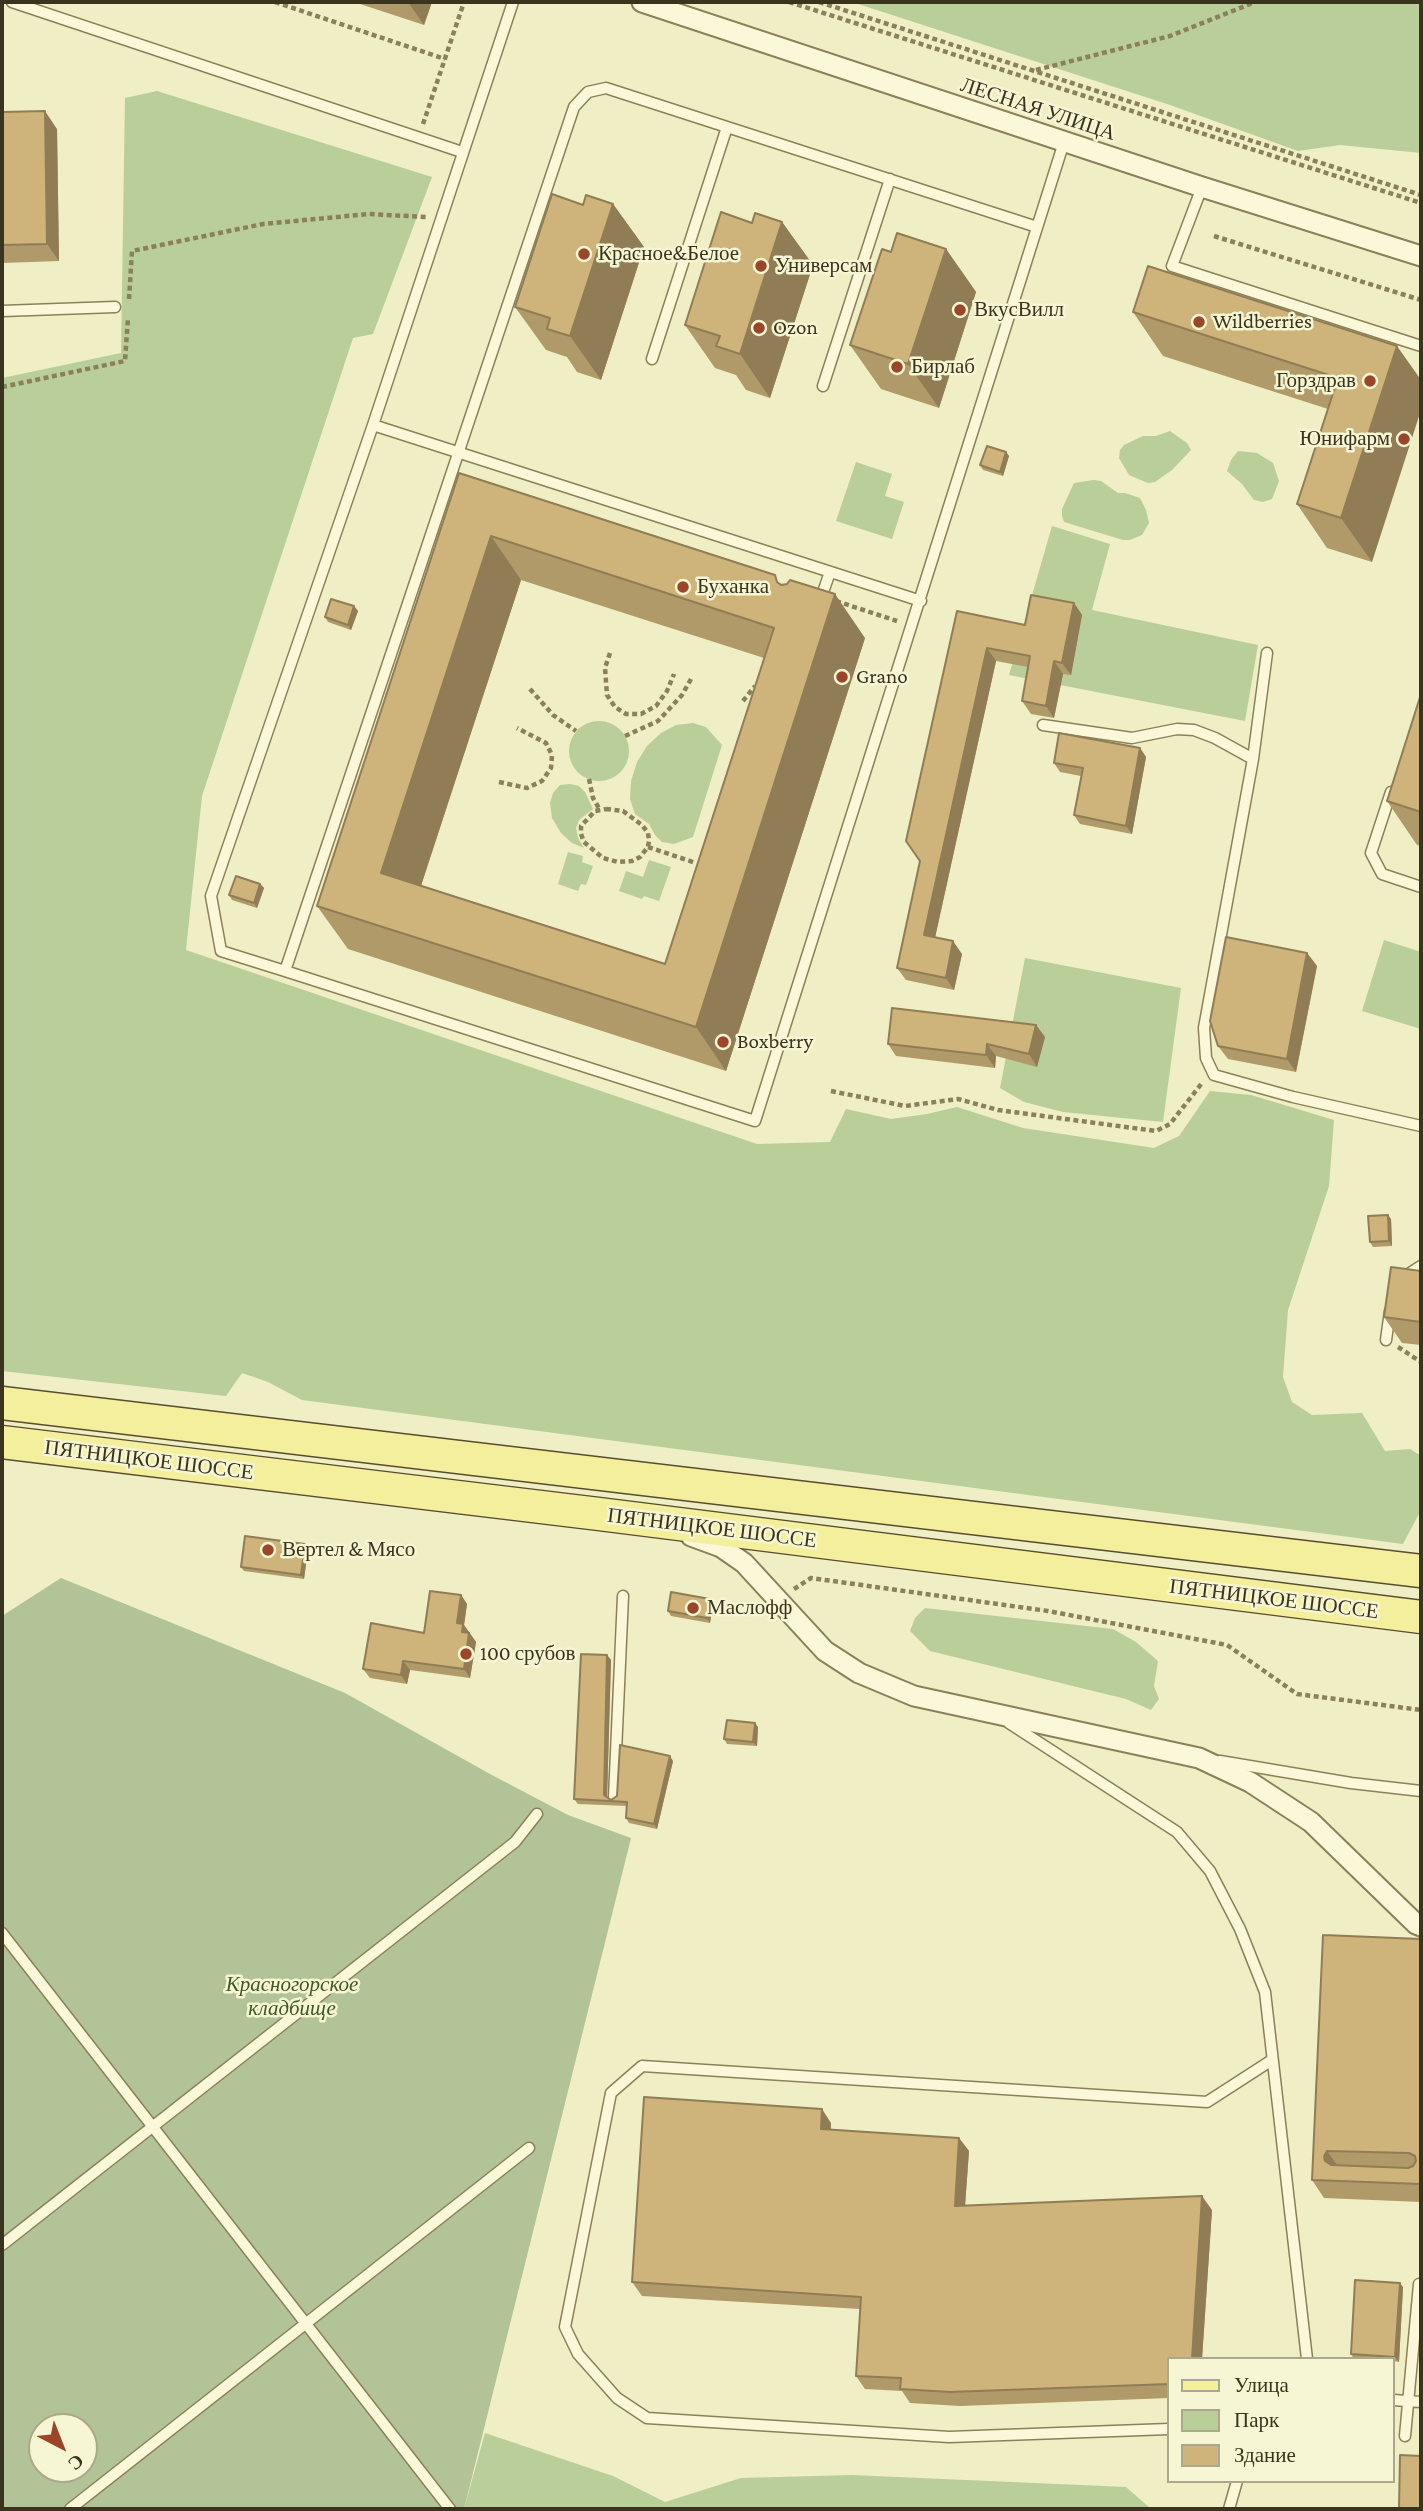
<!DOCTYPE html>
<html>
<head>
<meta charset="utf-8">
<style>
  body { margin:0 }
  #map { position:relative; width:1423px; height:2511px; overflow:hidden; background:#efeec4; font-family:"Crimson Pro",serif }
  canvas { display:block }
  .frame { position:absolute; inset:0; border:4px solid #3a331e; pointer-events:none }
  .legend { position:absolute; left:1167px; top:2357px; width:228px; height:126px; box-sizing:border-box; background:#f6f6d4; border:2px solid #aba88b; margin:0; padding:9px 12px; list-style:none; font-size:21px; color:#3a331e }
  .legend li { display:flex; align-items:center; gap:14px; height:35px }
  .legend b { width:35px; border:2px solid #aba88b }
  .north { position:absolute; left:28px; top:2413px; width:70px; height:70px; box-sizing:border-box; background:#f6f6d4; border:2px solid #aba88b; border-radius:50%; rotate:138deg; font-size:19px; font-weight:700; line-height:28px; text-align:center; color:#3a331e }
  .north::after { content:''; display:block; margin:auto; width:24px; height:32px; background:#9b4629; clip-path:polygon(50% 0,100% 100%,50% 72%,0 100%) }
</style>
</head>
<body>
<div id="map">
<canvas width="1423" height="2511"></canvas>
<div class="frame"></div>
<ul class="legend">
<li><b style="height:9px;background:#f3ef9c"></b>Улица</li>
<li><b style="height:19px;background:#b9ce98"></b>Парк</li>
<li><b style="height:19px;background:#ceb37a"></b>Здание</li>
</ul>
<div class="north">С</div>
</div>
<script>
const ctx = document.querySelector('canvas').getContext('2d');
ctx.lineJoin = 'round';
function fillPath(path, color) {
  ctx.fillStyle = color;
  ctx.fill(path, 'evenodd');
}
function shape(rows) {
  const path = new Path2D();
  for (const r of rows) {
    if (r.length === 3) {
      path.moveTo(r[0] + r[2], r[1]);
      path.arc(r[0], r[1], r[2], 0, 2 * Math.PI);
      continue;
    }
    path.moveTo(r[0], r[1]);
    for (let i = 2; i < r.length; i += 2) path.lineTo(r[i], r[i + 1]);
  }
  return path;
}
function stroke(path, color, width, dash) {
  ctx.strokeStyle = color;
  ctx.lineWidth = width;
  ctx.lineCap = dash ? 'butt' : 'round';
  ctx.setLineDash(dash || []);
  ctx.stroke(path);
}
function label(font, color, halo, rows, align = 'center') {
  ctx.font = font + ' "Crimson Pro",serif';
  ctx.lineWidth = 5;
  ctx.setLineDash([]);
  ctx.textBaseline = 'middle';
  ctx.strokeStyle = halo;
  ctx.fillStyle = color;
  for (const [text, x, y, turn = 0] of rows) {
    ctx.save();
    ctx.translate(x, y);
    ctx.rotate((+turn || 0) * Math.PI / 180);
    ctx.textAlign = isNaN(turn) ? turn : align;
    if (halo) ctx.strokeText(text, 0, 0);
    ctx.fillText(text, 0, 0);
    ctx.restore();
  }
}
fillPath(shape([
  [852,2,1421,2,1421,153,1340,145,1298,151,1170,105],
  [157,91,432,177,373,334,353,338,202,796,186,950,757,1144,830,1142,846,1109,891,1119,927,1114,957,1107,1023,1128,1154,1148,1179,1136,1210,1091,1251,1095,1334,1120,1329,1186,1288,1310,1283,1377,1292,1402,1312,1415,1362,1413,1385,1451,1410,1449,1421,1456,1421,1510,1403,1544,302,1400,268,1382,242,1373,226,1396,2,1371,2,378,121,353,125,98],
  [1170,431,1187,443,1191,450,1172,470,1155,482,1148,483,1129,475,1119,458,1120,450,1124,445,1143,436,1156,436],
  [1238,451,1257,453,1273,463,1279,481,1272,499,1263,502,1254,500,1242,484,1227,471,1231,460],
  [856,462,892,474,885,496,904,502,892,539,836,521],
  [1094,480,1101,481,1118,493,1125,493,1140,498,1146,510,1149,523,1142,535,1130,540,1123,540,1064,522,1062,516,1062,509,1074,483],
  [1052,526,1110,544,1092,610,1258,645,1245,721,1009,675],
  [599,751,30],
  [693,723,706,727,722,745,693,837,674,844,662,842,655,835,649,824,635,814,630,799,631,781,637,762,647,746,661,733,676,725],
  [570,784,579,786,585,792,593,809,579,820,576,828,578,838,584,848,572,843,561,833,552,818,550,803,553,793,560,785],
  [568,852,583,856,582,862,593,866,586,885,581,884,578,891,558,884],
  [649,860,671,867,659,901,644,896,642,899,619,891,626,871,643,877],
  [1384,940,1421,952,1421,1029,1362,1011],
  [1025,958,1181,988,1163,1122,1063,1112,1024,1102,1000,1088],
  [925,1608,1113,1629,1136,1642,1158,1661,1154,1686,1159,1699,1151,1710,1126,1699,930,1651,910,1631,915,1618],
  [485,2433,613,2476,665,2502,741,2478,852,2475,1126,2487,1151,2509,464,2509]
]), '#b9ce98');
fillPath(shape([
  [61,1578,345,1693,490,1774,568,1815,631,1838,464,2509,2,2509,2,1616],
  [42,2427,84,2427,84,2469,42,2469]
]), '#b2c397');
const lane = shape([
  [12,2,462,152],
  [1202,187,1172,266,1421,346],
  [1037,227,606,88,588,92,574,107,285,971,755,1121,1064,142],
  [2,311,115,307],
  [652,359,727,127],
  [823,386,890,179],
  [373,425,921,601],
  [820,601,830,572],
  [1267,653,1253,759,1204,1028,1206,1058,1214,1075,1293,1097,1421,1126],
  [1043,725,1132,738,1177,729,1194,730,1215,738,1253,759],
  [1391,792,1371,853,1382,874,1421,887],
  [285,971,221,951,211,896,373,425,513,2],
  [1404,1277,1421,1266],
  [1386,1340,1390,1311],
  [1009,1723,1177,1832,1210,1871,1240,1929,1265,1992,1307,2359],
  [1220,1761,1351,1783,1421,1791],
  [614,1797,623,1596],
  [2,1933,450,2509],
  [2,2245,515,1842,537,1814],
  [1393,2400,1421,2402],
  [1169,2429,949,2437,647,2418,617,2398,578,2354,565,2327,611,2093,642,2066,1207,2102,1272,2060],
  [1405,2436,1419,2284,1421,2284],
  [70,2509,529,2148],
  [1229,2509,1237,2481]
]);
const street = shape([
  [642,2,1202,187,1421,256],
  [691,1536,721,1547,744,1563,825,1651,859,1673,914,1696,1199,1758,1250,1782,1311,1822,1416,1924,1421,1926]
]);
const primary = shape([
  [2,1403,1421,1571],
  [2,1442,599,1514,1421,1617]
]);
stroke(lane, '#8a815a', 13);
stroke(street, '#8a815a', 23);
stroke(primary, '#584d2e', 35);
stroke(shape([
  [275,2,445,59],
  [789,2,1421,203],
  [819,2,1421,195],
  [1036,70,1170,36,1255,2],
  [423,124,464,2],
  [1214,236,1421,300],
  [129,299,132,251,263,224,369,214,426,217],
  [2,387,125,361,128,318],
  [836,601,897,621],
  [610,653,605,668,607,695,615,707,626,714,641,714,656,706,667,691,674,674],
  [530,689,553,715,576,731],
  [743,701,755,686],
  [625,736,658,721,682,695,691,679],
  [589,779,593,798,600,810],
  [499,782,527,788,542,781,551,768,552,755,546,743,517,728],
  [606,809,623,811,642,825,648,833,649,841,648,847,640,857,632,861,618,862,603,858,584,842,581,834,581,826,595,811,606,809],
  [648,847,696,863],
  [831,1091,905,1106,958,1099,998,1110,1156,1131,1170,1124,1202,1083],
  [1398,1347,1421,1362],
  [794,1589,811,1578,1048,1611,1227,1645,1297,1694,1421,1710]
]), '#8a815a', 4.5, [5, 3.5]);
stroke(lane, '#faf8d8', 10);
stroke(street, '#faf8d8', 19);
stroke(primary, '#f3ef9c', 32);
fillPath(shape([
  [354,2,432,2,424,25],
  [2,112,57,129,59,261,2,263],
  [613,204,644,247,601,380,577,372,567,357,546,350,515,307,583,205],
  [782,222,813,265,770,398,746,390,736,375,715,368,685,325,752,223],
  [946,249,976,292,939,408,881,389,850,345,891,252],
  [1133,312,1397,346,1372,562,1327,548,1297,504,1328,409,1163,356],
  [1006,452,1009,456,1003,476,983,470,980,465],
  [459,473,782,584,865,638,726,1071,348,949,317,906],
  [521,580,764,658,665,964,421,886],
  [1074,603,1082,615,1071,675,1063,674,1054,718,1031,714,1022,701,1028,667,996,661,935,937,962,954,954,990,906,980,897,968,920,862,957,611,1025,625],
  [354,606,358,611,351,630,328,622,325,617],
  [1421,694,1421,846,1417,845,1387,801],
  [1140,748,1146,757,1132,834,1080,824,1074,815,1081,776,1060,772,1054,763],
  [260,884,264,888,257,908,232,900,229,895],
  [1307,953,1317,966,1296,1072,1228,1059,1218,1046],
  [1036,1025,1045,1037,1037,1067,996,1056,995,1068,896,1056,888,1044],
  [1391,1219,1392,1246,1373,1247,1370,1242],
  [1421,1271,1421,1345,1402,1343,1384,1317],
  [305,1544,308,1549,304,1579,244,1571,241,1567],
  [461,1595,467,1604,464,1625,476,1642,470,1678,410,1670,407,1684,370,1678,363,1669,424,1633],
  [710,1599,713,1603,710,1623,671,1616,668,1611],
  [607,1655,611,1660,607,1797,611,1800,673,1761,657,1829,629,1823,626,1818,627,1806,578,1804,574,1799],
  [758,1727,757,1746,727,1744,724,1739],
  [1421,1939,1421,2202,1324,2198,1312,2180],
  [831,2123,831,2130,959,2138,969,2151,965,2206,1212,2210,1202,2359,1169,2359,1169,2398,960,2406,910,2403,902,2391,865,2389,856,2376,860,2309,642,2296,632,2282],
  [1403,2287,1399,2362,1393,2361,1393,2359,1354,2359,1351,2354]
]), '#b19a69');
fillPath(shape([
  [408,2,432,2,424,25],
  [45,111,57,129,59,261,47,244],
  [613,204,644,247,601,380,570,336],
  [782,222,813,265,770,398,740,354],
  [946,249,976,292,939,408,908,364],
  [1397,346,1421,380,1421,410,1372,562,1341,518],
  [1006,452,1009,456,1003,476,1000,472],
  [491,536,521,580,411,916,381,873],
  [835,594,865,638,726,1071,696,1027],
  [1074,603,1082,615,1071,675,1062,663],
  [354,606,358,611,351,630,348,625],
  [987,648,996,661,933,947,924,935],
  [1054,661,1063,674,1054,718,1046,706],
  [1140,748,1146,757,1132,834,1126,826],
  [260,884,264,888,257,908,254,903],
  [953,941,962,954,954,990,946,978],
  [1307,953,1317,966,1296,1072,1287,1059],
  [1036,1025,1045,1037,1037,1067,1029,1054],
  [987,1044,996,1056,995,1068,986,1055],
  [1388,1215,1391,1219,1392,1246,1389,1241],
  [305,1544,308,1549,304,1579,301,1575],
  [461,1595,467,1604,464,1625,476,1642,470,1678,464,1669,457,1623],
  [710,1599,713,1603,710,1623,707,1618],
  [607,1655,611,1660,607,1800,604,1795],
  [403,1661,410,1670,407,1684,401,1675],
  [755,1723,758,1727,757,1746,753,1742],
  [670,1756,673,1761,657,1829,654,1824],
  [822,2109,831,2123,830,2143,821,2129],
  [959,2138,969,2151,964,2220,955,2206],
  [1327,2151,1340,2169,1325,2161,1324,2156],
  [1202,2196,1212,2210,1202,2359,1192,2359],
  [1400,2283,1403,2287,1399,2362,1395,2357]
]), '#907d55');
const building = shape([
  [45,111,47,244,2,245,2,112,45,111],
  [552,194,583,205,586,195,613,204,570,336,547,329,550,318,515,307,552,194],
  [721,212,752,223,755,213,782,222,740,354,716,346,720,336,685,325,721,212],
  [897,233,946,249,908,364,850,345,882,249,891,252,897,233],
  [1148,266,1397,346,1341,518,1297,504,1338,378,1133,312,1148,266],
  [987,446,1006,452,1000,472,980,465,987,446],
  [459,473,775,575,777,582,781,585,787,584,790,580,835,594,696,1027,317,906,459,473],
  [491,536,774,628,665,964,381,873,491,536],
  [1031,595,1074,603,1062,663,1054,661,1046,706,1022,701,1030,656,987,648,924,935,953,941,946,978,897,968,920,861,906,841,957,611,1025,625,1031,595],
  [331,599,354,606,348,625,325,617,331,599],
  [1421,694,1421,812,1387,801,1421,694],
  [1059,733,1140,748,1126,826,1074,815,1083,768,1054,763,1059,733],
  [236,876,260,884,254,903,229,895,236,876],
  [1226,937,1307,953,1287,1059,1218,1046,1210,1021,1226,937],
  [892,1008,1036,1025,1029,1054,987,1044,986,1055,888,1044,892,1008],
  [1388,1215,1389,1241,1370,1242,1368,1216,1388,1215],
  [1391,1267,1421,1271,1421,1322,1384,1317,1391,1267],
  [245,1536,305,1544,301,1575,241,1567,245,1536],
  [430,1591,461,1595,457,1623,463,1624,462,1632,469,1633,464,1669,403,1661,401,1675,363,1669,371,1623,424,1633,430,1591],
  [671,1592,710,1599,707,1618,668,1611,671,1592],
  [581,1654,607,1655,604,1795,611,1800,617,1796,620,1745,670,1756,654,1824,626,1818,627,1802,574,1799,581,1654],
  [727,1720,755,1723,753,1742,724,1739,727,1720],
  [1323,1935,1421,1939,1421,2184,1312,2180,1323,1935],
  [1327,2151,1409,2153,1415,2156,1416,2161,1413,2166,1408,2168,1331,2165,1325,2161,1324,2156,1327,2151],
  [644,2097,822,2109,821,2129,959,2138,955,2206,1202,2196,1192,2359,1169,2359,1169,2384,950,2392,900,2389,901,2378,856,2376,861,2297,632,2282,644,2097],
  [1355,2280,1400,2283,1395,2357,1351,2354,1355,2280],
  [1400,2455,1421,2456,1421,2509,1399,2509,1400,2455]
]);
fillPath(building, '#ceb37a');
stroke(building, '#907d55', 2);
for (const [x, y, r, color] of [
  [584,254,7,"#9b4629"],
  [761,266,7,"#9b4629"],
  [960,310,7,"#9b4629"],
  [1199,322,7,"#9b4629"],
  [759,328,7,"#9b4629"],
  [897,367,7,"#9b4629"],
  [1370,381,7,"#9b4629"],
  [1404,439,7,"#9b4629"],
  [683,587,7,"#9b4629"],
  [842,677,7,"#9b4629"],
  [723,1042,7,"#9b4629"],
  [268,1550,7,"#9b4629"],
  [693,1608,7,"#9b4629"],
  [466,1654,7,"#9b4629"]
]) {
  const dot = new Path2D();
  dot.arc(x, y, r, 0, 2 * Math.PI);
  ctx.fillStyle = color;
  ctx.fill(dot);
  stroke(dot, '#f6f6d4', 2.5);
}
label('21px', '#3a331e', '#f6f6d4', [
  ["ЛЕСНАЯ УЛИЦА",1038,109,18],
  ["ПЯТНИЦКОЕ ШОССЕ",149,1460,7],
  ["ПЯТНИЦКОЕ ШОССЕ",712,1528,7],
  ["ПЯТНИЦКОЕ ШОССЕ",1274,1599,7]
]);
label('21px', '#3a331e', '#f6f6d4', [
  ["Красное&Белое",598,254],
  ["Универсам",775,266],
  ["ВкусВилл",974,310],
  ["Wildberries",1213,322],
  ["Ozon",773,328],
  ["Бирлаб",911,367],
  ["Горздрав",1356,381,"right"],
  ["Юнифарм",1390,439,"right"],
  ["Буханка",697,587],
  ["Grano",856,677],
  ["Boxberry",737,1042],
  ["Вертел & Мясо",282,1550],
  ["Маслофф",707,1608],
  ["100 срубов",480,1654]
], 'left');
label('italic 21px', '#3d5725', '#f6f6d4', [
  ["Красногорское",292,1985],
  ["кладбище",292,2009]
]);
</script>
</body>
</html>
